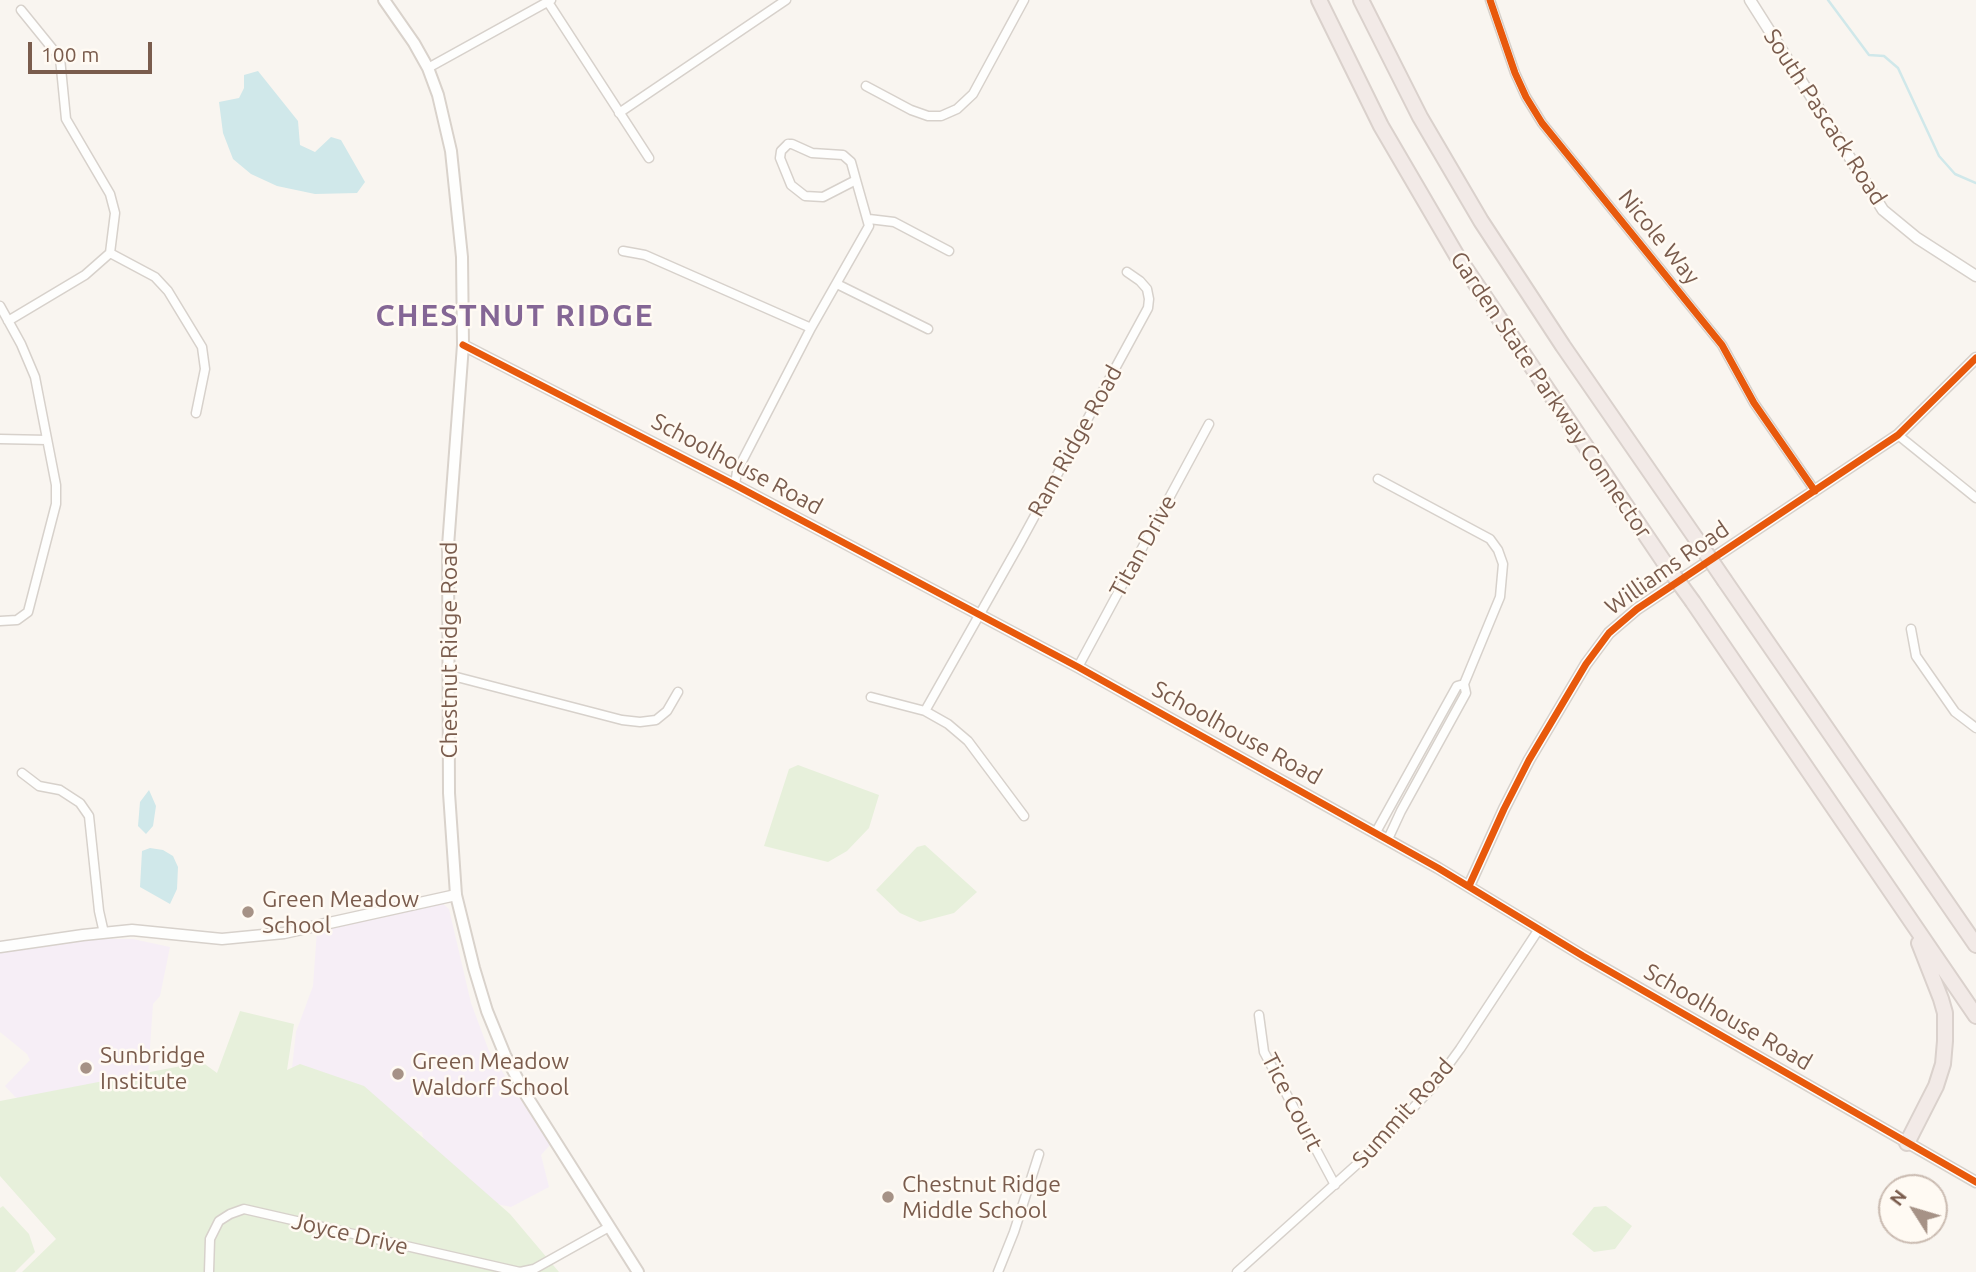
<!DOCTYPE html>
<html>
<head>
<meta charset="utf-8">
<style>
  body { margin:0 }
  #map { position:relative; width:1976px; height:1272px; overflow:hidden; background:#f9f5f0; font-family:Ubuntu,sans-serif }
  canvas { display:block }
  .north { position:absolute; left:1878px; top:1174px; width:70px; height:70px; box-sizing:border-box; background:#fffaf3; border:2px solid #cabbb1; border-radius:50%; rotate:307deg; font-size:19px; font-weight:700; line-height:28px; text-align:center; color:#7a5c4d }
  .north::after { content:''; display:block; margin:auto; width:24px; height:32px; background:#a69286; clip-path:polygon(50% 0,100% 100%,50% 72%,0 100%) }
  .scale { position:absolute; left:28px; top:42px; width:124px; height:32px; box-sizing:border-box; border:4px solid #7a5c4d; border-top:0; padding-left:9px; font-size:21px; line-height:24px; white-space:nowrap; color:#7a5c4d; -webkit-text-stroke:5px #fffaf3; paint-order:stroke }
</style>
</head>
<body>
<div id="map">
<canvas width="1976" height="1272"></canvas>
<div class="north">N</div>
<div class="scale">100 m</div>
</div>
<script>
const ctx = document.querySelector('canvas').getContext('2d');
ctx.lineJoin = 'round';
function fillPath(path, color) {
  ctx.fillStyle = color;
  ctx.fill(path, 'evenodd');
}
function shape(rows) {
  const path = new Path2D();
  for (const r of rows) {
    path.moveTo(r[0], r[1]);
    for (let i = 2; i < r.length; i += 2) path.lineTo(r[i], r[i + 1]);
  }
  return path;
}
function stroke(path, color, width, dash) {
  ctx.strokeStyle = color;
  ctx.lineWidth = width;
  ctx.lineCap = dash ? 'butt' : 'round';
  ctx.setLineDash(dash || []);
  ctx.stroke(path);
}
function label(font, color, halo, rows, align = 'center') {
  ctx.font = font + ' Ubuntu,sans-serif';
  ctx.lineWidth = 5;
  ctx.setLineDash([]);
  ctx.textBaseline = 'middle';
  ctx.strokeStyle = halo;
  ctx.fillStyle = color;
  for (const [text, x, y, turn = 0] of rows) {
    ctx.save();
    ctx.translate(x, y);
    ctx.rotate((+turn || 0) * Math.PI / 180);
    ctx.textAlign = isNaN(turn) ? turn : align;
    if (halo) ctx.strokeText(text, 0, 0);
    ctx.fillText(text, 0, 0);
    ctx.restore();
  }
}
fillPath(shape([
  [442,903,449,909,471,1003,489,1051,550,1145,541,1155,549,1187,511,1207,435,1191,422,1132,362,1119,287,1112,296,1032,313,986,317,930],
  [75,939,133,939,170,947,160,996,153,1004,148,1076,19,1101,5,1086,30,1060,27,1054,0,1032,0,951]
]), '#f6eef6');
fillPath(shape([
  [798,765,879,795,869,828,847,851,828,862,764,846,789,769],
  [925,845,977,892,954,913,920,922,900,913,876,890,917,847],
  [240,1011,294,1024,287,1070,300,1064,364,1086,510,1214,559,1272,22,1272,56,1239,0,1176,0,1101,202,1062,217,1073],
  [3,1206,29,1234,35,1252,15,1272,0,1272,0,1208],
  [1606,1206,1632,1226,1615,1249,1594,1252,1572,1234,1594,1207]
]), '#e7f0db');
fillPath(shape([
  [258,71,298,121,300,145,315,152,331,137,341,140,365,182,357,193,315,194,277,186,251,174,233,159,223,133,219,102,239,98,244,88,244,75],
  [149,790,156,806,153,826,146,834,138,826,140,802],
  [150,848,163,850,173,856,178,867,177,889,170,904,140,887,142,851]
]), '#d0e8ea');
stroke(shape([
  [1828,0,1869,55,1884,56,1898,68,1939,156,1955,174,1976,183]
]), '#d0e8ea', 2.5);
const minor = shape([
  [1490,0,1515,73,1526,97,1542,123,1722,345,1754,403,1815,491],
  [548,2,649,158],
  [21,10,60,58,66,119,110,194,115,213,110,253,155,277,168,291,202,347,205,369,196,413],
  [428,68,551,0],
  [866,86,911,110,928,116,941,116,957,109,973,94,1024,0],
  [619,113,786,0],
  [788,144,792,144,812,153,843,155,851,162,856,180,823,197,805,196,791,185,780,158,781,151,788,144],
  [869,219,894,222,949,251],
  [623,251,645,255,811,328],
  [837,284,928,329],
  [0,306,21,344,35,377,56,485,56,504,28,612,17,620,0,621],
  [8,321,85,275,110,253],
  [1898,435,1976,498],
  [0,439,47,440],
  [1378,479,1490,539,1498,550,1503,564,1500,597,1464,684,1466,693,1401,811,1388,839],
  [735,485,737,471,811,328,869,226,856,180],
  [1911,629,1916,656,1955,712,1976,728],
  [1078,667,1209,424],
  [449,675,622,720,640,722,656,720,667,711,678,692],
  [871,697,925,711,948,724,968,741,1024,816],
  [925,711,1020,543,1148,308,1149,299,1147,289,1140,281,1127,272],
  [22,773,39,786,60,790,80,803,89,816,99,911,104,933],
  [1376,832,1457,686,1464,684],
  [1259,1015,1264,1052,1335,1185],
  [209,1272,210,1239,219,1221,230,1214,244,1209,520,1272,534,1269,609,1227],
  [998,1272,1014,1232,1039,1154],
  [1237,1272,1374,1149,1430,1090,1460,1049,1539,929]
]);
const tertiary = shape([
  [1750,0,1883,210,1917,238,1976,276],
  [463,345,735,485,1078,667,1438,868,1583,956,1976,1182],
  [1469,886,1504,809,1529,760,1586,664,1609,633,1637,609,1898,435,1976,358],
  [0,947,83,935,132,930,222,939,284,933,456,895]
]);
const secondary = shape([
  [384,0,414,43,428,68,438,95,451,151,462,257,463,345,448,546,449,793,456,895,474,968,487,1011,505,1055,526,1095,638,1272]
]);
const motorway = shape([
  [1319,0,1381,126,1457,256,1664,562],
  [1361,0,1420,117,1481,221,1563,346,1697,540],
  [1725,581,1976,945],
  [1693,602,1976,1016],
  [1907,1143,1936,1086,1943,1064,1945,1041,1945,1013,1941,999,1919,943]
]);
stroke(minor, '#d7d1cb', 11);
stroke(tertiary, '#d7d1cb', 13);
stroke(secondary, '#d9d2cb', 14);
stroke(motorway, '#dad1cc', 18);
stroke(minor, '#fefefd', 8);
stroke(tertiary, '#fefefd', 10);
stroke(secondary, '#fefefd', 10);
stroke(motorway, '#f2eae7', 14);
const motorwayBridge = shape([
  [1697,540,1725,581],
  [1664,562,1693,602]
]);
stroke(motorwayBridge, '#dad1cc', 18, []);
stroke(motorwayBridge, '#f2eae7', 14);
stroke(shape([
  [1490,0,1515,73,1526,97,1542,123,1722,345,1754,403,1815,491],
  [463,345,735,485,1078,667,1438,868,1583,956,1976,1182],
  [1469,886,1504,809,1529,760,1586,664,1609,633,1637,609,1898,435,1976,358]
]), '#e8590c', 7);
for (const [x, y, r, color] of [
  [248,912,7,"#a69286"],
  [86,1068,7,"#a69286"],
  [398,1074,7,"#a69286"],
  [888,1197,7,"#a69286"]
]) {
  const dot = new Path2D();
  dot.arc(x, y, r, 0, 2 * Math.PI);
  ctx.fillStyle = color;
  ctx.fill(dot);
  stroke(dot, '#fffaf3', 2.5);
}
label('23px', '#7a5c4d', '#fffaf3', [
  ["South Pascack Road",1825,117,57],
  ["Nicole Way",1659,237,51],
  ["Garden State Parkway Connector",1551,395,56],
  ["Ram Ridge Road",1075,441,-61],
  ["Schoolhouse Road",737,464,28],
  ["Titan Drive",1143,546,-61],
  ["Williams Road",1667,568,-35],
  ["Chestnut Ridge Road",449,650,-90],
  ["Schoolhouse Road",1237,733,29],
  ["Schoolhouse Road",1728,1017,30],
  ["Tice Court",1292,1102,63],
  ["Summit Road",1403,1113,-48],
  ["Joyce Drive",350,1234,13]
]);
label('23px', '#7a5c4d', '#fffaf3', [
  ["Green Meadow",262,899],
  ["School",262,925],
  ["Sunbridge",100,1055],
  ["Institute",100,1081],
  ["Green Meadow",412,1061],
  ["Waldorf School",412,1087],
  ["Chestnut Ridge",902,1184],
  ["Middle School",902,1210]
], 'left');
ctx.letterSpacing = '2px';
label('bold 30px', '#846695', '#fffaf3', [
  ["CHESTNUT RIDGE",515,316]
]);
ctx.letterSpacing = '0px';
</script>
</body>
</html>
